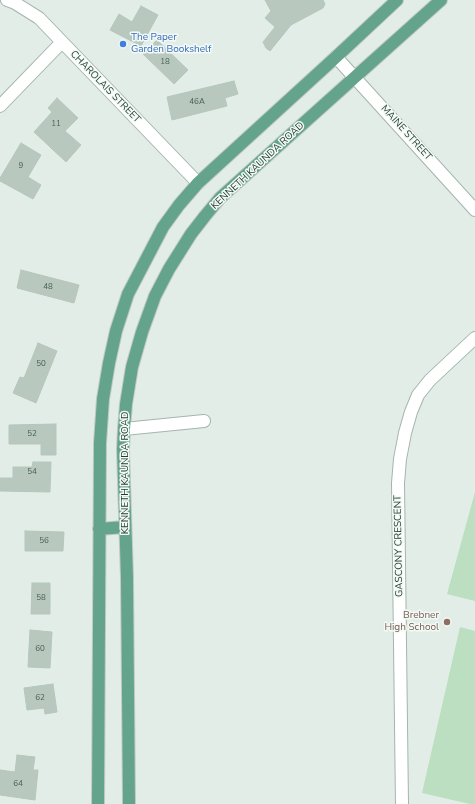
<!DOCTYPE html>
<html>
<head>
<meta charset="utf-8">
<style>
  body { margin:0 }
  canvas { display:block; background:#e2ede7 }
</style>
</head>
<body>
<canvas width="475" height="804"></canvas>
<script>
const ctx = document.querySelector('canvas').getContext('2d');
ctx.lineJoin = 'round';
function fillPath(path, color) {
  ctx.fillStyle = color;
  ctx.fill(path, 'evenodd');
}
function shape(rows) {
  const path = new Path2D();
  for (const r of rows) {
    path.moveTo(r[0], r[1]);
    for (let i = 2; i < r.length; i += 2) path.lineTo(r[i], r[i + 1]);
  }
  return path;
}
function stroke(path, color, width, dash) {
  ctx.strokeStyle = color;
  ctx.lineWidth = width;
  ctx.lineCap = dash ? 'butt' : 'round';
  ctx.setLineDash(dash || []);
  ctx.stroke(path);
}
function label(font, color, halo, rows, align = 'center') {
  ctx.font = font + ' "Nunito Sans",sans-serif';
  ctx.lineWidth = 3;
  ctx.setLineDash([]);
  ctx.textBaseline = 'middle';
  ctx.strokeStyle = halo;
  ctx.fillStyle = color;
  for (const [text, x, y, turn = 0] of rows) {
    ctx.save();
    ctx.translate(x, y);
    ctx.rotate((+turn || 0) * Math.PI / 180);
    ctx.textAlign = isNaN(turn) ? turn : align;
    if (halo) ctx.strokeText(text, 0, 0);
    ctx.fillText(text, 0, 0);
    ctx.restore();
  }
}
fillPath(shape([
  [475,492,475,601,447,594],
  [460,627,475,631,475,804,470,804,422,793]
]), '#bbdfc0');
const building = shape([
  [265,0,323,0,325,4,323,8,291,25,270,51,266,48,263,42,275,27,265,18,271,11,265,0],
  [141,6,158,15,141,46,110,30,119,14,132,22,141,6],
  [157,40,188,70,174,84,143,54,157,40],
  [234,81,238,94,225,98,227,106,172,120,167,97,234,81],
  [57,98,78,118,65,131,81,145,66,162,34,132,52,112,48,108,57,98],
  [21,143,41,155,28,177,41,185,33,199,0,181,0,178,21,143],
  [21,270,79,285,74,303,17,288,21,270],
  [38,343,57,351,36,403,13,393,20,377,24,378,38,343],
  [56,424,56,455,41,455,41,444,9,444,9,425,56,424],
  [33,462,51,462,50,492,0,491,0,478,13,478,13,467,32,467,33,462],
  [25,531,64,532,63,551,25,551,25,531],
  [32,583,50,583,50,614,31,614,32,583],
  [30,630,52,632,50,668,28,667,30,630],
  [53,684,57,712,45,714,44,708,27,710,24,688,53,684],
  [17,755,35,757,33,770,38,770,35,800,0,795,0,770,15,772,17,755]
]);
fillPath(building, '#b8c8bf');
stroke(building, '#b5c7bd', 1);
const minor = shape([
  [7,0,15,3,39,18,198,183],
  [336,57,475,210],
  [0,106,62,42],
  [124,429,204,421],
  [402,804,398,483,400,459,405,433,411,412,418,395,430,380,475,338]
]);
const major = shape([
  [99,529,125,527],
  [98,804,100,443,103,399,109,363,116,331,128,294,163,227,179,205,198,183,336,57,397,0],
  [129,804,127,578,123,449,124,429,126,404,132,367,142,332,155,296,169,269,191,234,205,216,220,198,441,0]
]);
stroke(minor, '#a5b5ad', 14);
stroke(major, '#c1c9c6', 14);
stroke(minor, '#fff', 12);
stroke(major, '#65a48c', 12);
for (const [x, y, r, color] of [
  [123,44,4,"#3f7fe0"],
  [447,622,4,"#8d6e63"]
]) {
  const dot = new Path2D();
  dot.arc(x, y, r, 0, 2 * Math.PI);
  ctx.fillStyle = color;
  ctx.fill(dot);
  stroke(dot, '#f3f9f5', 1.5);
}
label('8px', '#486156', null, [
  ["18",165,62],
  ["46A",197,102],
  ["11",56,124],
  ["9",21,166],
  ["48",48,287],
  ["50",41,364],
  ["52",32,434],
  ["54",32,472],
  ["56",44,541],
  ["58",41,598],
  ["60",40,649],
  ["62",40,698],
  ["64",18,784]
]);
label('10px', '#366cbe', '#f3f9f5', [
  ["The Paper",131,38],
  ["Garden Bookshelf",131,50]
], 'left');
label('10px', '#223f33', '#f3f9f5', [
  ["CHAROLAIS STREET",105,87,46],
  ["MAINE STREET",406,133,48],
  ["KENNETH KAUNDA ROAD",258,166,-43],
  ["KENNETH KAUNDA ROAD",126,473,-90],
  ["GASCONY CRESCENT",399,546,-91]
]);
label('10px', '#785e54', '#f3f9f5', [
  ["Brebner",439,616],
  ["High School",439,628]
], 'right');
</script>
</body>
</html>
